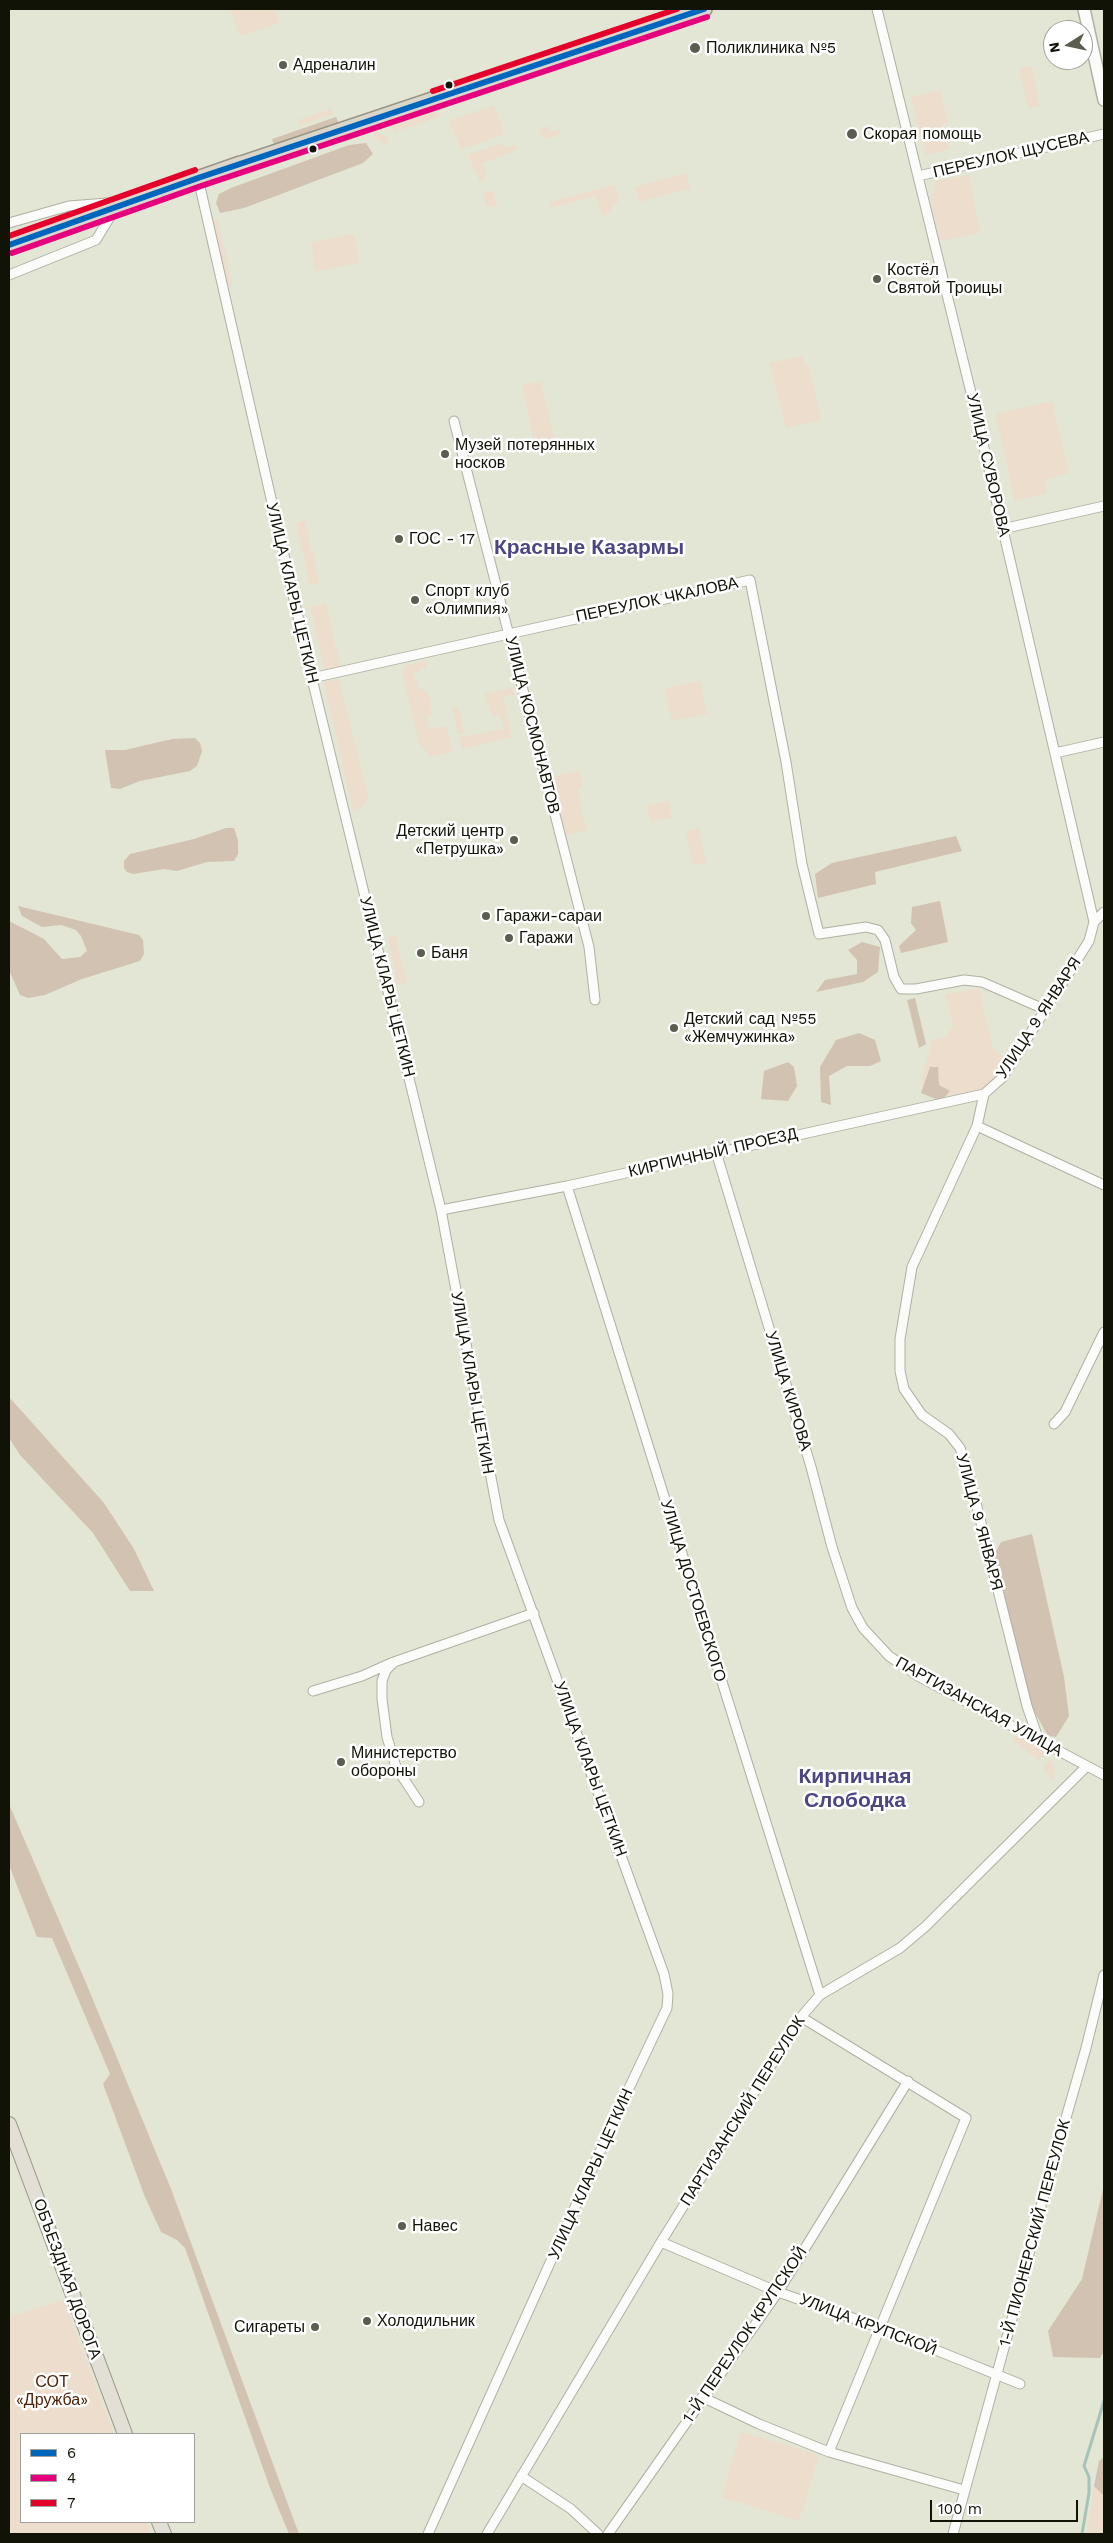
<!DOCTYPE html>
<html>
<head>
<meta charset="utf-8">
<style>
  body { margin:0 }
  #map { position:relative; width:1113px; height:2543px; overflow:hidden; background:#e3e6d4; font-family:"Work Sans",sans-serif }
  canvas { display:block }
  .frame { position:absolute; inset:0; border:10px solid #111307; pointer-events:none }
  .legend { position:absolute; left:20px; top:2433px; width:175px; height:90px; box-sizing:border-box; background:#fff; border:1px solid #a0a19c; margin:0; padding:6px 9px; list-style:none; font-size:15px; color:#111307 }
  .legend li { display:flex; align-items:center; gap:10px; height:25px }
  .legend b { width:25px; border:1px solid #a0a19c }
  .north { position:absolute; left:1043px; top:20px; width:50px; height:50px; box-sizing:border-box; background:#fff; border:1px solid #a0a19c; border-radius:50%; rotate:260deg; font-size:14px; font-weight:700; line-height:20px; text-align:center; color:#111307 }
  .north::after { content:''; display:block; margin:auto; width:18px; height:22px; background:#5a5d4f; clip-path:polygon(50% 0,100% 100%,50% 72%,0 100%) }
  .scale { position:absolute; left:930px; top:2500px; width:148px; height:22px; box-sizing:border-box; border:2px solid #111307; border-top:0; padding-left:6px; font-size:15px; line-height:18px; white-space:nowrap; color:#111307; -webkit-text-stroke:4px #fff; paint-order:stroke }
</style>
</head>
<body>
<div id="map">
<canvas width="1113" height="2543"></canvas>
<div class="frame"></div>
<ul class="legend">
<li><b style="height:6px;background:#0065bd"></b>6</li>
<li><b style="height:6px;background:#e5007d"></b>4</li>
<li><b style="height:6px;background:#e4002b"></b>7</li>
</ul>
<div class="north">N</div>
<div class="scale">100 m</div>
</div>
<script>
const ctx = document.querySelector('canvas').getContext('2d');
ctx.lineJoin = 'round';
function fillPath(path, color) {
  ctx.fillStyle = color;
  ctx.fill(path, 'evenodd');
}
function shape(rows) {
  const path = new Path2D();
  for (const r of rows) {
    path.moveTo(r[0], r[1]);
    for (let i = 2; i < r.length; i += 2) path.lineTo(r[i], r[i + 1]);
  }
  return path;
}
function stroke(path, color, width, dash) {
  ctx.strokeStyle = color;
  ctx.lineWidth = width;
  ctx.lineCap = dash ? 'butt' : 'round';
  ctx.setLineDash(dash || []);
  ctx.stroke(path);
}
function label(font, color, halo, rows, align = 'center') {
  ctx.font = font + ' "Work Sans",sans-serif';
  ctx.lineWidth = 5;
  ctx.setLineDash([]);
  ctx.textBaseline = 'middle';
  ctx.strokeStyle = halo;
  ctx.fillStyle = color;
  for (const [text, x, y, turn = 0] of rows) {
    ctx.save();
    ctx.translate(x, y);
    ctx.rotate((+turn || 0) * Math.PI / 180);
    ctx.textAlign = isNaN(turn) ? turn : align;
    if (halo) ctx.strokeText(text, 0, 0);
    ctx.fillText(text, 0, 0);
    ctx.restore();
  }
}
fillPath(shape([
  [231,9,275,9,280,23,240,36],
  [1031,66,1040,106,1028,108,1019,68],
  [940,90,948,122,942,124,949,149,926,155,911,97],
  [494,105,504,134,461,150,449,121],
  [332,109,333,114,300,125,298,120],
  [438,111,440,117,394,132,392,126],
  [549,126,551,132,559,130,560,134,544,140,540,129],
  [373,131,386,136,388,141,386,145,375,138],
  [502,143,507,148,516,145,517,150,482,163,487,175,480,182,468,155],
  [686,173,690,188,640,202,635,187],
  [969,175,980,233,939,241,931,198,937,181],
  [614,185,618,194,618,202,603,217,596,196,551,208,550,202],
  [486,191,492,191,495,194,497,206,490,207,486,204,483,194],
  [215,219,218,220,232,286,225,284,212,223],
  [354,234,359,263,316,271,311,242],
  [802,356,804,364,808,364,821,420,786,428,770,363],
  [541,381,557,451,537,455,522,385],
  [1052,401,1069,473,1044,480,1046,493,1015,501,996,414],
  [305,521,319,583,310,585,296,523],
  [326,603,340,667,325,671,310,607],
  [425,661,426,667,414,673,418,688,428,692,433,717,427,718,429,729,446,726,453,751,431,757,419,742,402,672,406,665],
  [339,679,368,798,363,806,353,812,324,682],
  [700,681,707,714,672,721,665,688],
  [512,688,514,694,503,697,512,737,462,749,459,737,504,729,501,716,493,716,485,694],
  [458,706,465,732,458,734,452,708],
  [579,771,583,787,577,789,586,830,566,835,553,776],
  [669,801,672,818,650,821,647,805],
  [699,828,706,863,693,865,686,831],
  [396,935,406,982,398,984,388,937],
  [979,988,993,1049,1007,1060,997,1075,981,1090,939,1099,921,1084,932,1041,947,1035,953,1026,946,994],
  [1017,1734,1037,1745,1045,1752,1038,1760,1013,1740],
  [1050,1759,1055,1770,1053,1781,1043,1768],
  [63,2300,114,2434,21,2434,21,2522,147,2522,151,2534,9,2534,9,2317],
  [741,2432,819,2455,799,2521,722,2497],
  [1094,2486,1104,2496,1104,2534,1087,2534]
]), '#ecddcc');
fillPath(shape([
  [336,117,339,123,274,146,272,139],
  [366,143,373,154,363,163,244,208,220,213,216,203,219,194,231,188,349,145],
  [195,738,200,743,202,751,197,766,190,771,140,781,120,789,111,788,105,750,125,750,172,739],
  [226,828,234,828,238,840,238,854,234,861,207,862,177,871,164,869,133,874,127,872,124,868,124,861,130,854,194,839],
  [956,836,962,851,875,872,876,884,818,898,815,874,832,863],
  [940,901,948,942,901,953,899,946,916,930,911,923,912,907],
  [18,906,139,935,143,940,144,954,140,961,82,979,45,995,28,998,20,995,9,970,9,921,44,939,62,959,80,957,87,951,81,936,76,930,61,925,42,927,22,916],
  [862,942,880,947,878,972,863,982,816,992,825,980,857,974,857,960,848,950],
  [915,998,926,1044,919,1048,907,1000],
  [859,1033,875,1040,881,1061,870,1066,847,1066,829,1076,831,1105,821,1102,820,1067,836,1040],
  [788,1062,794,1067,797,1086,788,1101,761,1099,764,1071],
  [930,1067,938,1067,939,1085,950,1091,941,1101,921,1093],
  [9,1397,104,1503,134,1549,154,1591,130,1591,93,1533,20,1455,9,1438],
  [1032,1534,1064,1677,1069,1716,1056,1737,1048,1736,1029,1702,994,1555,1001,1542],
  [9,1804,89,1990,171,2189,299,2534,289,2534,270,2488,185,2248,177,2240,161,2232,145,2197,103,2084,110,2074,52,1938,37,1937,9,1865],
  [1104,2185,1104,2351,1100,2358,1053,2357,1048,2331,1082,2279],
  [1104,2457,1104,2496,1094,2486,1099,2461]
]), '#d2c2b1');
stroke(shape([
  [1082,2534,1089,2493,1089,2477,1084,2466,1104,2401]
]), '#a6c3b9', 3);
const minor = shape([
  [877,9,975,409,1094,922],
  [918,176,1104,134],
  [198,178,314,687,441,1210,499,1520,664,1974,668,1994,667,2008,621,2105,428,2534],
  [9,223,69,206,120,202],
  [9,275,96,240,116,207],
  [454,421,589,947,595,1000],
  [1002,529,1104,506],
  [312,678,750,580,786,762,802,864,819,934,866,927,878,930,885,940,894,977,901,989,916,989,964,980,982,982,1046,1010],
  [1055,753,1104,742],
  [977,1126,1104,1185],
  [716,1152,811,1467,832,1547,852,1608,863,1628,889,1656,918,1676,1104,1775],
  [567,1186,820,1995],
  [441,1210,567,1186,984,1094],
  [1054,1424,1065,1412,1104,1332],
  [313,1691,362,1676,391,1663],
  [1039,1741,1027,1706,967,1467,960,1448,949,1434,922,1415,904,1389,900,1371,900,1339,912,1267,977,1126,984,1094,1002,1078,1089,941,1094,922,1104,912],
  [419,1802,396,1767,387,1737,382,1699,382,1681,386,1670,394,1662,534,1613],
  [801,2017,966,2118,829,2452],
  [661,2242,778,2292,881,2328,1020,2384],
  [702,2397,759,2424,829,2452,964,2490],
  [521,2476,571,2509,598,2534],
  [487,2534,661,2242,801,2017,820,1995,900,1948,926,1926,1087,1766],
  [608,2534,778,2292,908,2081],
  [953,2534,1021,2286,1043,2198,1086,2048,1104,1975]
]);
const tertiary = shape([
  [1084,9,1104,100]
]);
const primary = shape([
  [9,2124,125,2434],
  [159,2522,164,2534]
]);
const trunk = shape([
  [241,164,704,9],
  [9,245,240,164]
]);
stroke(minor, '#aeb1a2', 11);
stroke(tertiary, '#aeb1a2', 14);
stroke(primary, '#989583', 16);
stroke(trunk, '#989583', 18);
stroke(minor, '#fbfbf9', 9);
stroke(tertiary, '#fbfbf9', 11);
stroke(primary, '#e2dfd7', 14);
stroke(trunk, '#dad6cc', 15);
stroke(shape([
  [9,245,198,178,704,9]
]), '#0065bd', 6);
stroke(shape([
  [12,253,201,186,707,17]
]), '#e5007d', 6);
stroke(shape([
  [433,91,677,9],
  [9,236,195,170]
]), '#e4002b', 6);
for (const [x, y, r, color] of [
  [695,48,6,"#5a5d4f"],
  [283,65,5,"#5a5d4f"],
  [449,85,4.5,"#111307"],
  [852,134,6,"#5a5d4f"],
  [313,149,4.5,"#111307"],
  [877,279,5,"#5a5d4f"],
  [445,454,5,"#5a5d4f"],
  [399,539,5,"#5a5d4f"],
  [415,600,5,"#5a5d4f"],
  [514,840,5,"#5a5d4f"],
  [486,916,5,"#5a5d4f"],
  [509,938,5,"#5a5d4f"],
  [421,953,5,"#5a5d4f"],
  [674,1028,5,"#5a5d4f"],
  [341,1762,5,"#5a5d4f"],
  [402,2226,5,"#5a5d4f"],
  [367,2321,5,"#5a5d4f"],
  [315,2327,5,"#5a5d4f"]
]) {
  const dot = new Path2D();
  dot.arc(x, y, r, 0, 2 * Math.PI);
  ctx.fillStyle = color;
  ctx.fill(dot);
  stroke(dot, '#fff', 2);
}
label('16px', '#111307', '#fff', [
  ["Поликлиника №5",706,48],
  ["Адреналин",293,65],
  ["Скорая помощь",863,134],
  ["Костёл",887,270],
  ["Святой Троицы",887,288],
  ["Музей потерянных",455,445],
  ["носков",455,463],
  ["ГОС - 17",409,539],
  ["Спорт клуб",425,591],
  ["«Олимпия»",425,609],
  ["Детский центр",504,831,"right"],
  ["«Петрушка»",504,849,"right"],
  ["Гаражи-сараи",496,916],
  ["Гаражи",519,938],
  ["Баня",431,953],
  ["Детский сад №55",684,1019],
  ["«Жемчужинка»",684,1037],
  ["Министерство",351,1753],
  ["обороны",351,1771],
  ["Навес",412,2226],
  ["Холодильник",377,2321],
  ["Сигареты",305,2327,"right"]
], 'left');
label('16px', '#111307', '#fff', [
  ["ПЕРЕУЛОК ЩУСЕВА",1011,155,-13],
  ["УЛИЦА СУВОРОВА",988,465,77],
  ["УЛИЦА КЛАРЫ ЦЕТКИН",292,593,77],
  ["ПЕРЕУЛОК ЧКАЛОВА",657,600,-12],
  ["УЛИЦА КОСМОНАВТОВ",532,725,76],
  ["УЛИЦА КЛАРЫ ЦЕТКИН",387,987,76],
  ["УЛИЦА 9 ЯНВАРЯ",1039,1018,-57],
  ["КИРПИЧНЫЙ ПРОЕЗД",713,1153,-13],
  ["УЛИЦА КЛАРЫ ЦЕТКИН",472,1383,80],
  ["УЛИЦА КИРОВА",788,1391,73],
  ["УЛИЦА 9 ЯНВАРЯ",979,1522,75],
  ["УЛИЦА ДОСТОЕВСКОГО",693,1591,73],
  ["ПАРТИЗАНСКАЯ УЛИЦА",979,1707,29],
  ["УЛИЦА КЛАРЫ ЦЕТКИН",590,1769,70],
  ["ПАРТИЗАНСКИЙ ПЕРЕУЛОК",743,2111,-58],
  ["УЛИЦА КЛАРЫ ЦЕТКИН",591,2174,-66],
  ["1-Й ПИОНЕРСКИЙ ПЕРЕУЛОК",1035,2233,-75],
  ["ОБЪЕЗДНАЯ ДОРОГА",67,2279,70],
  ["УЛИЦА КРУПСКОЙ",868,2325,21],
  ["1-Й ПЕРЕУЛОК КРУПСКОЙ",745,2335,-56]
]);
label('16px', '#4c2207', '#fff', [
  ["СОТ",52,2382],
  ["«Дружба»",52,2400]
]);
label('bold 21px', '#4c4683', '#fff', [
  ["Красные Казармы",589,548],
  ["Кирпичная",855,1777],
  ["Слободка",855,1801]
]);
</script>
</body>
</html>
